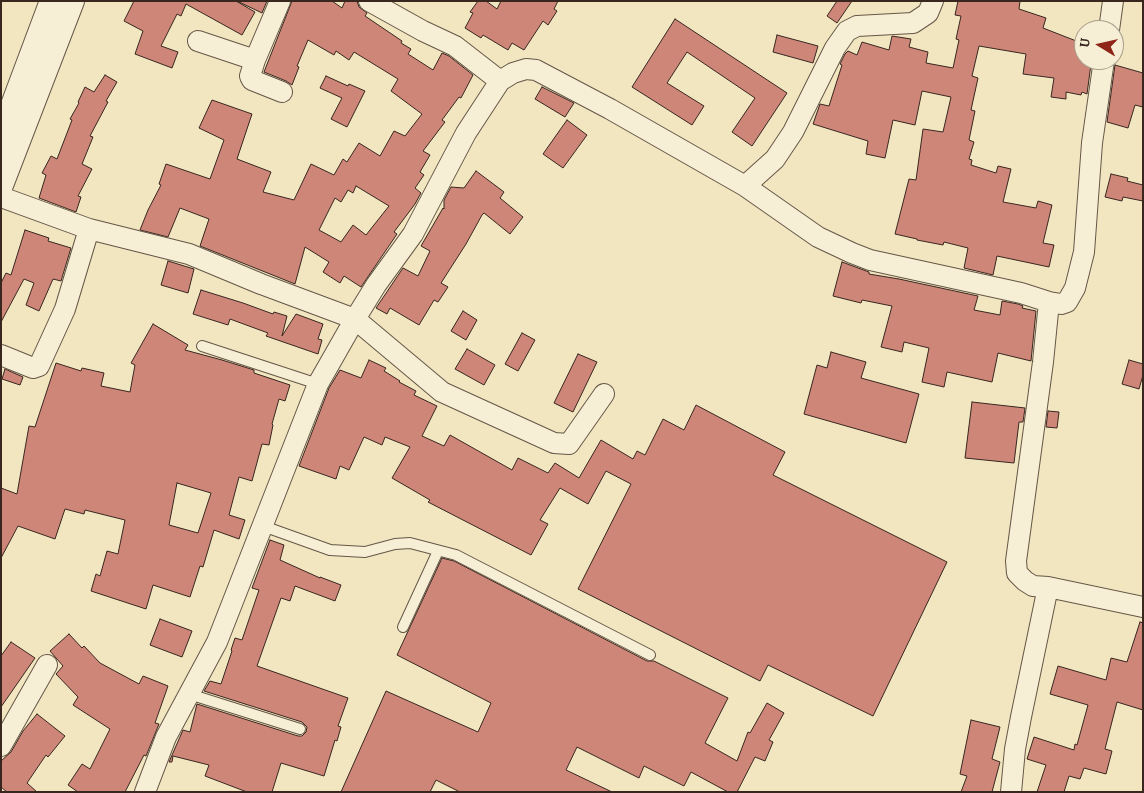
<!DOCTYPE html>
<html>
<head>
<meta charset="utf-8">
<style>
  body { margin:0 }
  #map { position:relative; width:1144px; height:793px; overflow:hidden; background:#f1e6c0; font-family:Alegreya,serif }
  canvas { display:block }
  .frame { position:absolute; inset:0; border:2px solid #38261f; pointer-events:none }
  .north { position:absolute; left:1074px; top:20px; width:50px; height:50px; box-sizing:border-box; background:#f6efd6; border:1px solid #aa9f8d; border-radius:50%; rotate:279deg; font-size:14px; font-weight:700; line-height:20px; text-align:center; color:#38261f }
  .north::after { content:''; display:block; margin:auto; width:18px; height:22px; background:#8f2418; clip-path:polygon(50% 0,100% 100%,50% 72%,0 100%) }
</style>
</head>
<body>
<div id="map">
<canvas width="1144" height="793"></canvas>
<div class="frame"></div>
<div class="north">U</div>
</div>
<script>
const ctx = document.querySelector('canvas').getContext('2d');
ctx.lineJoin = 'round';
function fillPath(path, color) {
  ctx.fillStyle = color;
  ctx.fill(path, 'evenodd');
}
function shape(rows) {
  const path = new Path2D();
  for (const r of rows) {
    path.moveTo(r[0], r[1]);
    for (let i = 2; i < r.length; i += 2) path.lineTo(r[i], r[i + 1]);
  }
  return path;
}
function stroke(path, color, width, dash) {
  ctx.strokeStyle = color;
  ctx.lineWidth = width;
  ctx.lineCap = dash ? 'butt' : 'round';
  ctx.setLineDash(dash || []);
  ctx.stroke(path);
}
const building = shape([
  [134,1,236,1,255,12,242,35,186,4,181,16,177,14,161,46,178,52,172,68,135,54,143,31,124,21,134,1],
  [237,1,267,1,262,13,237,1],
  [292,1,332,1,342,8,345,1,357,1,359,7,367,13,365,16,402,41,401,43,411,49,408,54,433,70,442,53,449,56,473,75,461,98,459,97,442,120,445,122,423,151,430,155,420,172,424,175,415,188,421,193,415,204,394,232,397,234,361,287,344,276,340,283,323,272,329,262,305,247,295,284,200,246,209,219,180,208,168,237,140,230,148,210,161,185,159,184,166,164,210,179,224,140,199,128,212,100,252,114,237,159,271,172,263,192,294,200,311,164,334,175,343,159,347,162,359,143,380,156,394,131,405,136,422,114,391,91,398,79,354,52,349,60,336,51,334,55,308,40,297,66,299,67,292,85,286,81,264,72,292,1],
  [356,186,389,206,366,235,353,225,341,242,319,230,335,198,341,202,348,190,353,193,356,186],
  [478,1,486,1,497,9,501,1,558,1,554,9,557,11,548,25,543,21,524,50,512,43,508,50,483,35,481,38,465,28,473,13,470,12,478,1],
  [837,1,852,1,837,23,827,16,837,1],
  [958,1,1020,1,1019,9,1046,18,1043,28,1084,44,1084,62,1091,64,1087,94,1082,92,1081,95,1066,92,1066,99,1051,97,1054,78,1023,74,1026,54,979,46,972,76,978,78,971,110,975,111,969,140,974,142,969,159,972,160,971,165,996,173,998,166,1011,169,1003,202,1036,208,1038,201,1052,205,1043,243,1054,245,1049,267,997,256,993,275,964,268,968,248,944,242,943,245,917,240,917,239,895,234,909,179,916,180,923,129,943,132,951,97,922,91,915,125,893,120,885,158,866,154,868,141,813,124,820,104,829,106,842,65,840,64,845,54,848,51,857,55,862,42,889,50,892,36,911,39,909,47,928,52,926,63,953,68,959,40,956,39,961,16,955,15,958,1],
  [675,19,787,93,752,146,732,132,755,98,687,52,667,83,704,106,692,125,632,87,675,19],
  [777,35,818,46,813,63,773,52,777,35],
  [1115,65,1143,73,1143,107,1135,105,1128,128,1107,122,1115,65],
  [105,75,117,82,106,101,108,102,90,136,93,137,82,164,92,169,78,196,81,197,76,212,39,198,46,175,42,173,51,156,57,159,72,120,70,119,79,103,78,102,85,87,94,92,105,75],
  [326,76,348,86,349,84,365,91,347,127,331,119,342,98,320,88,326,76],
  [542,87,574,103,565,117,535,99,542,87],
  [567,120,587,135,563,168,543,154,567,120],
  [476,171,504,192,500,198,523,217,510,234,484,213,482,215,466,244,441,283,448,287,438,302,434,300,419,325,390,308,387,314,376,308,403,268,418,276,430,251,421,246,443,208,444,209,444,200,451,187,464,188,476,171],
  [1111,174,1128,178,1127,181,1143,185,1143,201,1123,197,1122,201,1105,197,1111,174],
  [25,230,49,238,48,241,71,248,61,281,53,279,39,311,26,305,34,283,24,279,1,322,1,283,6,273,11,275,25,230],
  [168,261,194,269,188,293,161,285,168,261],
  [842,262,869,272,869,274,899,279,978,296,974,310,1000,315,1002,301,1018,304,1023,306,1022,308,1036,311,1031,361,998,353,992,382,947,372,944,387,922,382,929,348,904,342,902,352,881,347,892,306,862,300,861,303,833,296,842,262],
  [201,290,243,303,273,314,274,312,287,316,282,336,296,314,323,324,318,339,322,340,318,354,266,336,268,333,230,319,228,325,193,314,201,290],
  [463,311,477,320,466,340,451,331,463,311],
  [153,324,188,345,185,350,222,360,254,370,254,373,290,385,285,401,279,399,272,424,273,425,269,445,262,444,252,481,239,477,229,515,245,520,239,539,214,530,203,567,200,566,190,597,153,585,146,609,91,591,96,574,100,576,107,551,118,554,125,520,85,510,84,514,65,509,55,539,18,526,1,558,1,488,17,494,29,426,35,427,56,363,81,371,82,368,104,373,101,386,130,392,135,365,131,363,153,324],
  [177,483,211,493,198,533,169,525,177,483],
  [522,333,535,340,518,371,505,364,522,333],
  [467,349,495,365,484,385,455,369,467,349],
  [831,352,866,362,861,378,919,394,906,443,804,414,817,365,827,368,831,352],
  [578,354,597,362,573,412,554,403,578,354],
  [369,360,386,368,384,371,400,381,399,382,416,391,414,395,437,406,422,436,444,446,450,435,512,470,518,458,548,473,555,463,579,478,601,440,633,459,637,451,645,455,663,419,684,430,696,405,785,452,773,475,947,562,873,716,768,665,760,681,578,589,631,484,606,471,588,504,560,488,540,520,548,524,531,555,428,502,430,500,392,478,410,447,385,437,382,445,364,437,349,470,340,466,336,479,299,466,329,388,340,370,361,378,369,360],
  [1129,360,1143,364,1143,375,1139,389,1122,384,1129,360],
  [5,369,23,377,20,385,2,379,5,369],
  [972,402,1025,408,1023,422,1019,422,1014,463,965,458,972,402],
  [1048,411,1059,412,1057,428,1046,427,1048,411],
  [270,540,284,545,280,560,320,578,320,577,341,585,335,601,295,586,290,601,281,598,257,666,348,698,338,726,341,727,337,741,335,740,324,776,281,763,272,792,247,792,205,776,209,765,173,756,172,762,169,762,183,730,190,732,197,704,298,736,302,736,306,732,307,727,302,722,204,691,210,681,221,684,232,651,231,650,235,638,242,640,259,590,252,588,270,540],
  [442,558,454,561,647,661,654,661,728,698,705,743,737,761,748,732,750,733,767,703,784,713,769,740,773,742,765,761,755,757,737,792,728,792,691,772,684,786,644,766,639,778,577,747,566,770,612,792,460,792,436,780,430,792,341,792,386,691,478,732,491,703,397,655,442,558],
  [160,619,192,631,182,657,150,645,160,619],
  [1140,622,1143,623,1143,710,1117,702,1105,749,1112,751,1106,774,1084,768,1080,779,1069,776,1064,792,1037,792,1046,765,1027,759,1034,737,1074,750,1075,744,1077,745,1088,705,1050,694,1058,666,1106,680,1111,658,1127,662,1140,622],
  [69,634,82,648,84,646,100,663,139,684,143,676,168,686,155,723,159,724,146,756,144,755,125,792,78,792,68,785,82,764,90,769,110,729,73,705,78,697,56,674,63,666,50,651,69,634],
  [11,642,35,658,1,707,1,656,11,642],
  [37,714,65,736,48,757,46,755,27,783,37,792,7,792,1,787,1,761,11,752,23,731,37,714],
  [971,720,1000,727,992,759,1000,762,992,792,961,792,967,776,960,774,971,720]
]);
fillPath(building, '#cd8678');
stroke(building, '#38261f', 1);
const service = shape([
  [202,346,318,384],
  [263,526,330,550,365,552,395,544,410,543,456,555,650,655],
  [403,627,438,551],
  [189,694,300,729]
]);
const minor = shape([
  [369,1,423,31,455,46,500,81,513,73,526,69,536,70,610,109,745,186,775,159,793,132,835,48,847,31,857,26,913,23,928,13,933,1],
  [1109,30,1113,1],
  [198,41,255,60,250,76,252,80,282,92],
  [255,60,280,1],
  [745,186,818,237,852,253,870,260,1021,293,1049,302,1043,362,1016,561,1017,573,1025,581,1033,586,1048,587,1143,607],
  [1,197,89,229,189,254,261,284,355,319,442,392,554,443,569,444,604,394],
  [1049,302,1061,304,1067,302,1075,288,1084,252,1092,143,1104,60],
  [1,355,33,368,39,366,65,309,89,229],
  [1,746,47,665],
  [145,792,166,737,217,642,318,384,355,319,376,285,413,234,466,133,500,81],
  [1011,792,1015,749,1021,717,1048,587]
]);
const tertiary = shape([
  [1,137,52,1],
  [1,185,72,1]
]);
stroke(service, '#665647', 12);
stroke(minor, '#665647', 22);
stroke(tertiary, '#665647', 26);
stroke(service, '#f6efd6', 10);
stroke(minor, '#f6efd6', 20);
stroke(tertiary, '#f6efd6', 24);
</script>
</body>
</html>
